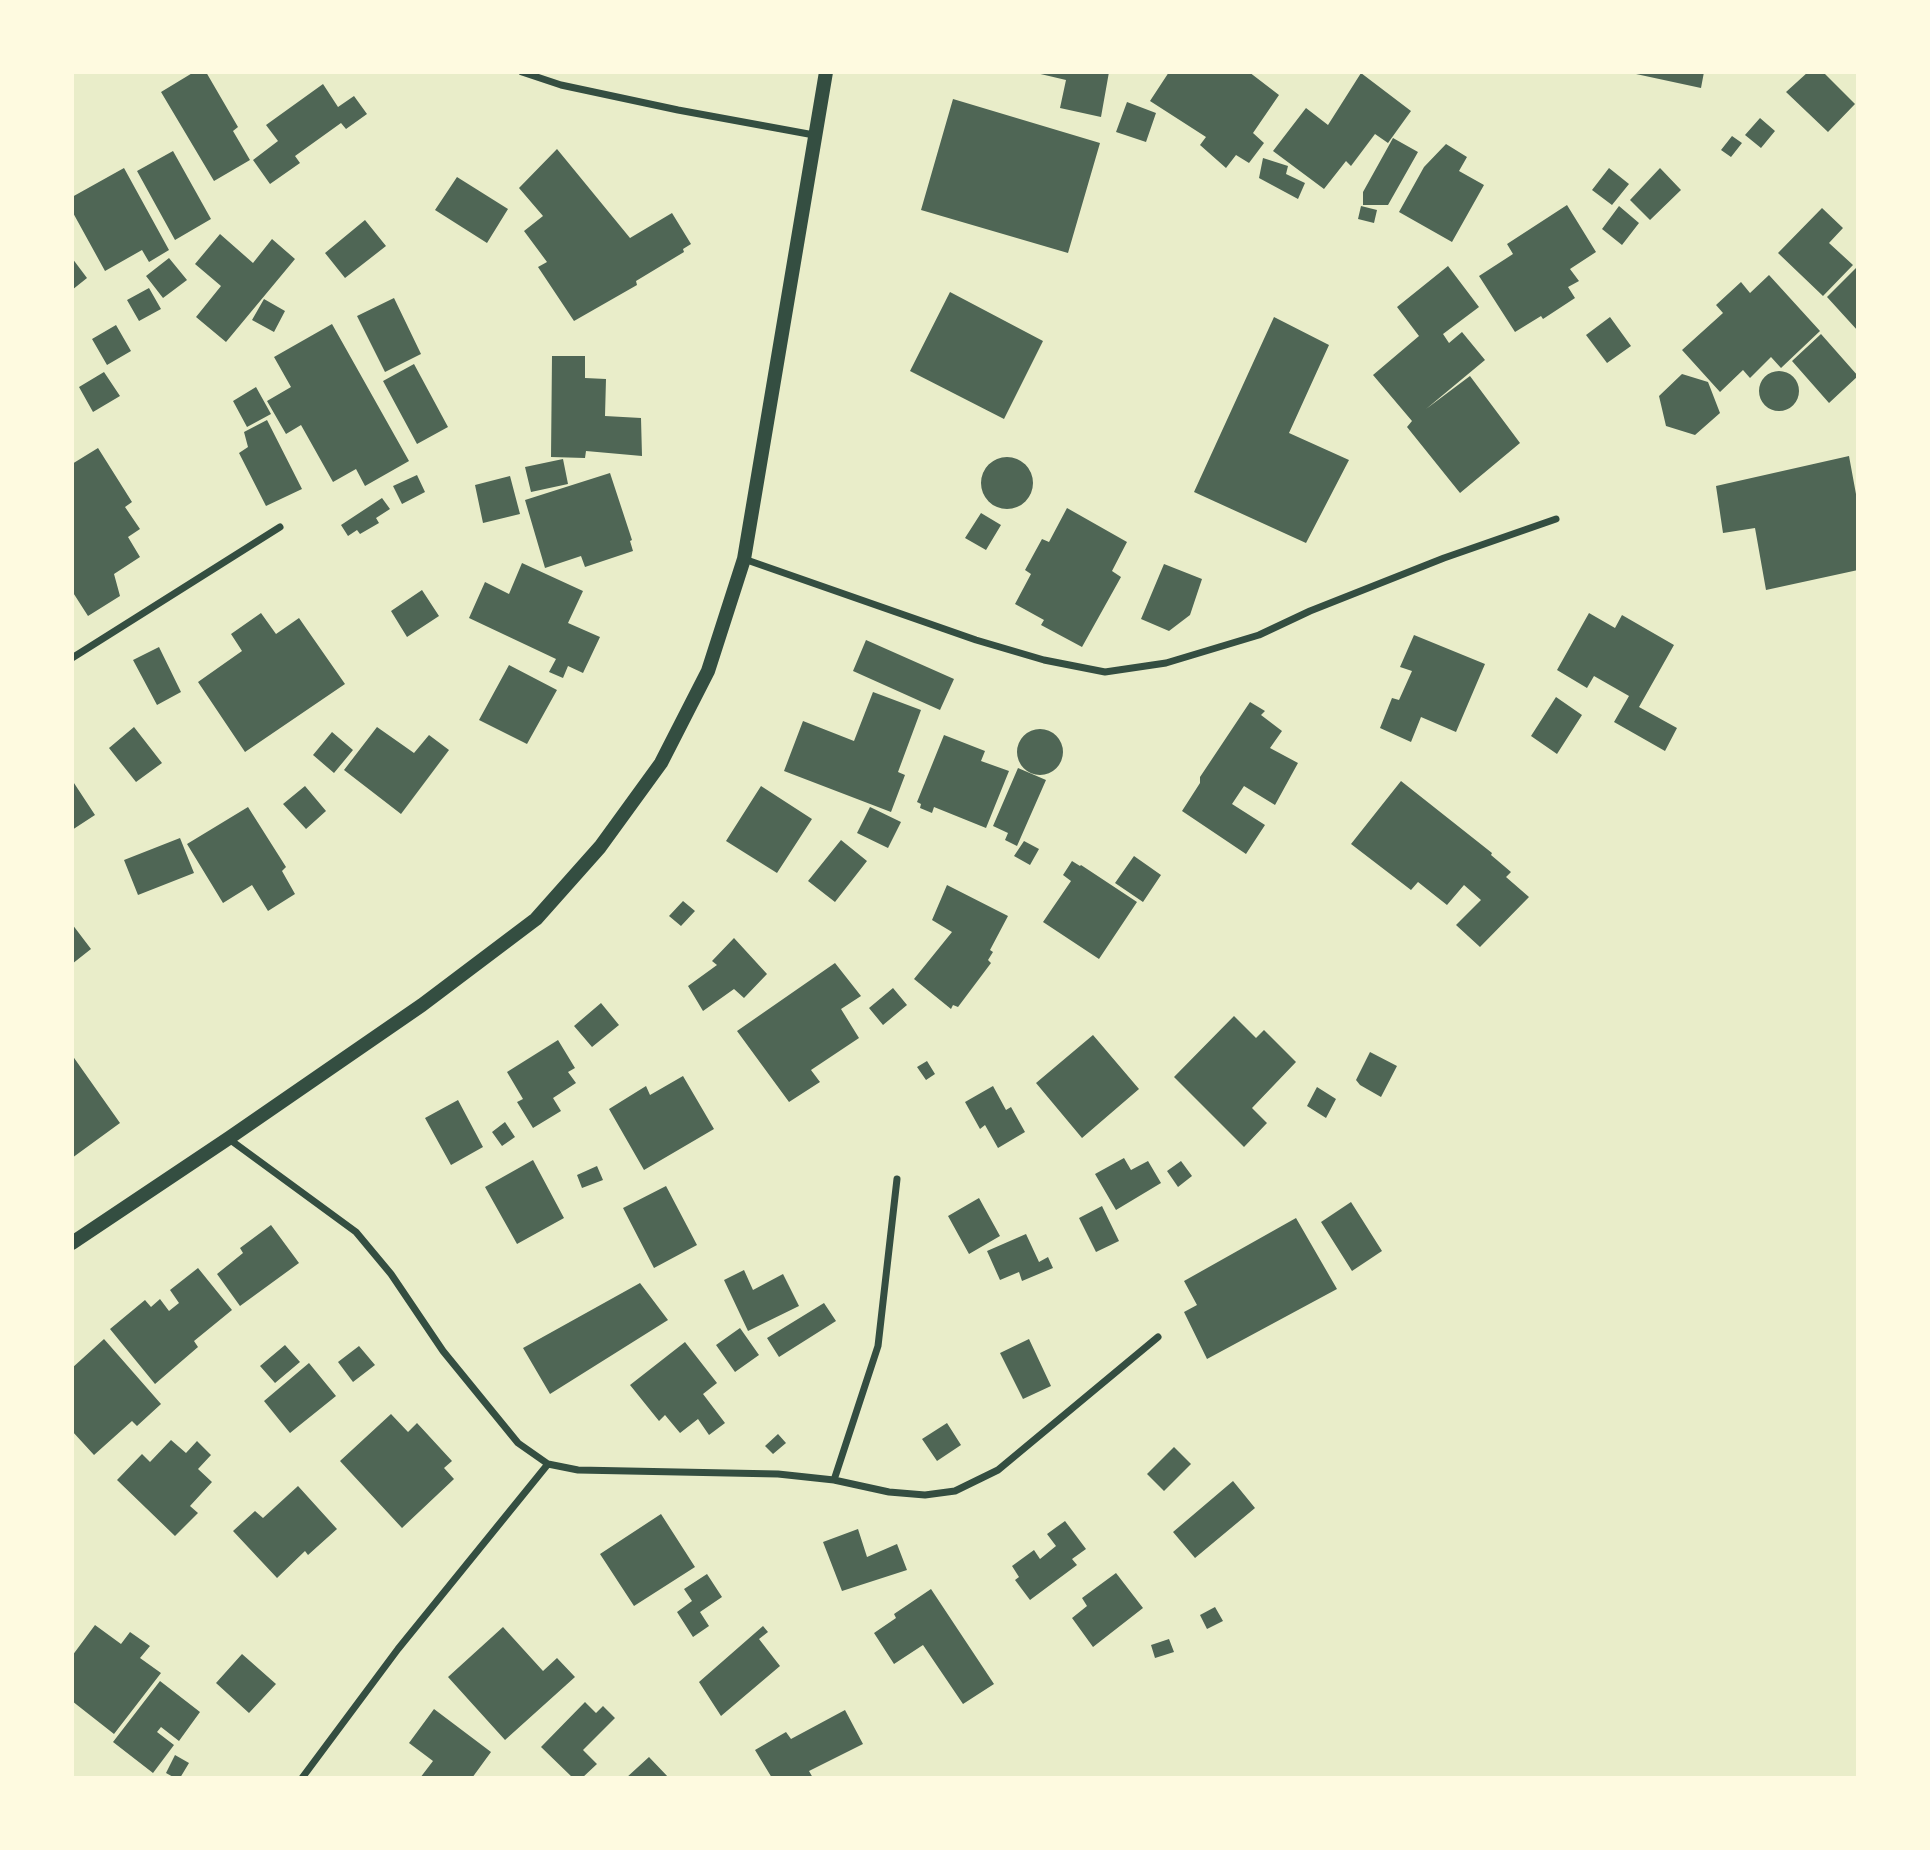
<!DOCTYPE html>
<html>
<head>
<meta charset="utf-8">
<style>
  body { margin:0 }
  #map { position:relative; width:1930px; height:1850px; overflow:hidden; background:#e9edc9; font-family:Karla,sans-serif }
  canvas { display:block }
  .frame { position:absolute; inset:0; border:74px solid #fefae0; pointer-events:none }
</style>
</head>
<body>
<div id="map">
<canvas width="1930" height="1850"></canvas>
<div class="frame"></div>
</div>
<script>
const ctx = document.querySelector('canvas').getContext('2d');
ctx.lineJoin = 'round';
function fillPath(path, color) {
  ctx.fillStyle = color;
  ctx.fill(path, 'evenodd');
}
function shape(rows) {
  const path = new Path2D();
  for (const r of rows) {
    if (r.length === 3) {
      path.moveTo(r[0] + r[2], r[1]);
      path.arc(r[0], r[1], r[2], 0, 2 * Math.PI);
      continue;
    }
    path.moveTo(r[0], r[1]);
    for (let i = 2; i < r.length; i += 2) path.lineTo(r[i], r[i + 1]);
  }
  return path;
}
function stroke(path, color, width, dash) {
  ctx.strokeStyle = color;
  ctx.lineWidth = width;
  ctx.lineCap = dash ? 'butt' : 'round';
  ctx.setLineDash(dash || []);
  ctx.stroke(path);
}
fillPath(shape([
  [194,72,206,72,238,127,233,131,250,160,214,181,161,92],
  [1032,72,1109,72,1101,117,1060,108,1066,80],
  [1169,72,1249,72,1279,95,1253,133,1264,143,1249,163,1236,155,1226,168,1200,145,1206,137,1150,101],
  [1637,72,1704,72,1701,88,1636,74],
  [1808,72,1823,72,1855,104,1828,132,1786,92],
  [1361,73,1411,111,1388,143,1375,134,1351,166,1346,161,1324,189,1273,151,1306,108,1328,125],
  [323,84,338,107,354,96,367,114,346,129,341,123,295,156,300,163,270,184,253,160,278,141,266,125],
  [953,99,1100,143,1068,253,921,210],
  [1127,102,1156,113,1146,142,1116,132],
  [1760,118,1775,131,1761,148,1745,135],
  [1732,136,1742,143,1731,157,1721,150],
  [1393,138,1418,152,1388,205,1363,205,1363,192],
  [1446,144,1467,157,1459,171,1484,185,1452,242,1399,212,1424,167],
  [557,149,630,238,672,213,691,244,683,249,684,252,636,281,637,285,574,321,538,267,547,262,524,231,543,216,519,188],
  [173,151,211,219,175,240,137,171],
  [1263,158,1288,166,1286,174,1305,183,1298,199,1259,178],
  [124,168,169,250,149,262,142,250,105,271,72,211,72,197],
  [1609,168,1629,184,1612,205,1592,190],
  [1660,168,1681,190,1650,220,1630,200],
  [457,177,508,209,487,243,435,210],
  [1567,205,1596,252,1570,269,1579,281,1568,287,1575,298,1543,319,1541,316,1515,332,1479,276,1513,254,1507,244],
  [1361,206,1377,210,1374,223,1358,219],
  [1619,206,1639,223,1622,245,1602,229],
  [1822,208,1843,228,1829,243,1853,265,1823,296,1778,253],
  [365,220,386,246,345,278,325,253],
  [220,234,253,263,272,239,295,259,226,342,196,317,221,286,195,264],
  [72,258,87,278,72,290],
  [169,258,187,280,163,298,146,276],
  [1448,266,1479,307,1443,334,1449,343,1462,332,1485,360,1426,409,1470,376,1520,443,1460,493,1407,427,1412,421,1373,375,1419,336,1397,307],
  [1858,266,1858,331,1827,297],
  [1769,275,1820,331,1781,368,1771,357,1750,378,1743,370,1720,392,1682,350,1723,313,1716,305,1741,282,1750,293],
  [149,288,161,309,139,321,127,300],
  [950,292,1043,341,1004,419,910,371],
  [394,298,421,354,385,372,357,316],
  [264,299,285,311,274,332,252,320],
  [1274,317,1329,345,1289,433,1349,460,1306,543,1194,492],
  [1610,317,1631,346,1607,363,1586,335],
  [332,324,409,461,365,486,356,469,333,482,301,425,286,434,267,401,291,387,274,357],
  [116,325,131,351,107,365,92,339],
  [1821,334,1858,376,1829,403,1792,361],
  [552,356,585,356,585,378,606,379,605,416,641,418,642,456,586,451,585,458,551,457],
  [414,364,448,427,417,444,383,381],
  [1779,391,20],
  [104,372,120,396,93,412,79,387],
  [1682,374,1708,382,1720,413,1695,435,1666,426,1659,396],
  [256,387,271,414,247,427,233,401],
  [267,420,302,489,266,506,239,453,248,447,244,432],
  [98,448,132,502,125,507,140,529,128,537,140,557,114,574,120,596,88,616,72,591,72,464],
  [1849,456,1858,505,1858,570,1766,590,1755,528,1723,533,1716,486],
  [1007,483,26],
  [563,459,568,484,531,492,525,467],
  [610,473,632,540,630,541,633,551,585,567,581,556,545,568,525,500],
  [417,475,425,492,402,504,393,486],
  [510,476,520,514,483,523,475,485],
  [382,498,390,509,376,518,379,523,360,534,357,530,348,536,341,525],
  [1067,508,1127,542,1112,571,1121,577,1082,647,1041,625,1044,620,1015,604,1031,574,1025,570,1042,539,1049,542],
  [981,513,1001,525,986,550,965,538],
  [522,563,583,591,568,623,600,637,583,673,568,666,563,678,549,672,556,659,469,618,485,582,509,594],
  [1164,564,1202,579,1190,615,1169,631,1141,619],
  [422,590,439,616,407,637,391,611],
  [261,613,276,634,299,618,345,684,245,752,198,682,242,651,231,634],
  [1589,613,1615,628,1622,615,1674,645,1639,707,1677,728,1665,751,1614,722,1629,696,1594,676,1587,688,1557,670],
  [1414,635,1485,664,1456,732,1421,717,1411,742,1380,728,1392,698,1399,700,1412,671,1400,667],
  [866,640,954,679,940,710,853,671],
  [159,647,181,692,157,705,133,660],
  [509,665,557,690,527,744,479,720],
  [873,692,921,710,898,772,905,775,891,812,784,771,803,721,854,741],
  [1556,697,1582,715,1557,754,1531,736],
  [1250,702,1265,711,1261,715,1282,731,1270,748,1298,763,1275,805,1244,786,1232,804,1265,825,1246,854,1182,811,1200,783,1200,777],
  [134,727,162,763,136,782,109,748],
  [377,727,414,753,429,735,449,750,401,814,344,770],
  [1040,752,23],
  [332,732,353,750,334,773,313,755],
  [944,735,985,751,981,761,1009,771,986,828,934,807,932,813,920,808,921,804,917,802],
  [1018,768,1046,780,1017,846,1005,840,1008,833,993,826],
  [72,780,95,815,72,830],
  [1401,781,1492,853,1491,855,1511,872,1506,877,1529,897,1480,947,1456,925,1481,900,1464,885,1447,905,1418,882,1411,890,1351,844],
  [305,786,326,811,306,829,283,804],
  [761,786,812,819,777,873,726,841],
  [248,807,286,867,282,871,295,894,268,911,252,885,223,903,187,844],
  [870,807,901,822,888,848,857,833],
  [180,838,194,873,138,895,124,860],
  [841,840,867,861,835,902,808,881],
  [1024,841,1039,849,1030,865,1014,856],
  [1134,856,1161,875,1143,902,1115,883],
  [1072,861,1080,866,1081,865,1137,902,1099,959,1043,922,1071,881,1063,875],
  [947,885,1008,916,990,950,993,952,988,960,991,963,958,1007,953,1005,951,1009,914,979,952,932,932,920],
  [683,901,695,911,681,926,669,916],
  [72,924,91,949,72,964],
  [734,938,767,974,744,998,734,989,703,1011,688,986,717,965,712,961],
  [835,963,861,996,841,1009,859,1038,811,1070,820,1082,789,1102,737,1031],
  [893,988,907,1005,883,1025,869,1008],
  [601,1003,619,1025,592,1047,574,1026],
  [1234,1016,1256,1038,1264,1030,1296,1062,1252,1108,1267,1123,1244,1147,1174,1077],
  [1093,1035,1139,1089,1082,1138,1036,1083],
  [558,1040,575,1068,568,1072,576,1083,553,1098,561,1111,533,1128,517,1102,523,1099,507,1072],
  [1370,1052,1397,1066,1381,1097,1360,1085,1356,1080],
  [72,1055,120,1123,72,1158],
  [927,1061,935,1074,926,1080,917,1067],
  [683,1076,714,1129,644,1170,609,1109,646,1086,650,1095],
  [993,1086,1006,1110,1011,1107,1025,1132,998,1148,985,1125,980,1129,965,1102],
  [1317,1087,1336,1099,1326,1118,1307,1106],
  [458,1100,483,1147,451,1165,425,1118],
  [505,1122,515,1137,502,1146,492,1132],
  [1124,1158,1131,1170,1148,1161,1161,1183,1116,1210,1095,1174],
  [533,1160,564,1218,517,1244,485,1187],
  [1181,1161,1192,1176,1178,1187,1167,1171],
  [597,1166,603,1180,582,1188,577,1175],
  [666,1186,697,1245,654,1268,623,1208],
  [979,1198,1000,1236,969,1254,948,1216],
  [1351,1202,1382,1251,1352,1271,1321,1222],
  [1102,1206,1119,1241,1096,1252,1079,1218],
  [1296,1218,1337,1289,1207,1359,1184,1312,1197,1305,1184,1281],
  [271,1225,299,1263,240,1306,217,1274,243,1253,240,1248],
  [1026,1234,1039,1262,1048,1257,1053,1268,1022,1281,1019,1272,1000,1280,987,1251],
  [198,1268,232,1310,194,1341,198,1347,155,1384,110,1329,145,1300,151,1307,160,1299,169,1311,179,1303,170,1290],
  [744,1270,753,1290,783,1274,799,1306,748,1331,724,1280],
  [640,1283,668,1320,550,1394,523,1348],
  [824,1303,836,1321,779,1357,767,1338],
  [740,1328,759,1355,735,1372,716,1345],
  [104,1339,161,1404,137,1426,132,1421,94,1455,72,1431,72,1368],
  [1029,1339,1051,1386,1023,1399,1000,1353],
  [685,1342,717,1383,703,1394,725,1423,709,1435,698,1419,680,1433,665,1415,659,1421,630,1385],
  [285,1345,300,1362,275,1383,260,1366],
  [359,1346,375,1365,353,1382,338,1362],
  [309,1363,336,1396,290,1433,264,1401],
  [391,1414,408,1432,417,1423,452,1461,444,1468,454,1479,402,1528,340,1461],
  [947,1423,961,1445,937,1461,922,1439],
  [778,1434,786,1443,773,1454,765,1446],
  [171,1440,186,1453,197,1441,211,1455,198,1469,212,1482,190,1506,198,1513,175,1536,117,1480,142,1454,150,1462],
  [1174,1447,1191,1464,1164,1491,1147,1474],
  [1233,1481,1255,1508,1195,1558,1173,1532],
  [298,1486,337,1529,308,1555,305,1551,277,1578,233,1531,255,1511,263,1518],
  [661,1514,695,1567,634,1606,600,1554],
  [1065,1521,1086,1549,1072,1559,1077,1565,1030,1600,1015,1580,1019,1577,1012,1566,1034,1550,1040,1559,1056,1546,1047,1534],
  [858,1529,867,1557,897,1544,907,1570,842,1591,823,1542],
  [1116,1573,1143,1608,1093,1647,1072,1618,1087,1606,1082,1598],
  [707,1574,722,1597,700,1612,709,1626,693,1637,677,1612,692,1601,684,1589],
  [931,1589,994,1684,963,1704,923,1645,894,1664,874,1633,896,1618,894,1614],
  [1215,1607,1223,1621,1207,1629,1200,1615],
  [95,1625,121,1644,130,1632,150,1646,140,1658,161,1673,114,1734,72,1701,72,1656],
  [763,1626,768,1632,759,1639,780,1666,721,1716,699,1682],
  [503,1627,543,1671,557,1658,575,1677,505,1740,448,1677],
  [1169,1639,1174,1652,1155,1658,1151,1645],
  [242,1654,276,1684,249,1713,216,1683],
  [160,1681,200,1712,179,1741,161,1727,157,1732,174,1745,153,1773,113,1742],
  [585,1702,596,1713,603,1706,615,1718,583,1750,597,1764,582,1778,573,1778,541,1747],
  [434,1709,491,1752,472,1778,420,1778,433,1761,409,1743],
  [845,1710,863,1744,809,1771,813,1778,772,1778,755,1750,786,1732,791,1739],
  [175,1755,189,1763,180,1778,175,1778,166,1773],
  [649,1757,669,1778,626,1778]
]), '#4f6655');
stroke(shape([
  [522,72,561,85,678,110,814,135],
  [744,559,976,640,1044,660,1105,672,1166,663,1259,635,1310,611,1444,558,1556,519],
  [72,658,280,527],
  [229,1139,356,1232,391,1274,443,1351,518,1443,548,1464,578,1470,778,1474,834,1480,889,1492,925,1495,955,1491,998,1470,1158,1337],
  [834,1480,878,1346,897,1179],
  [302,1778,398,1649,548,1464]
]), '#344e41', 7);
stroke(shape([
  [72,1243,229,1138,422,1005,536,919,600,847,661,763,708,671,744,559,826,72]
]), '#344e41', 14);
</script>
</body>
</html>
